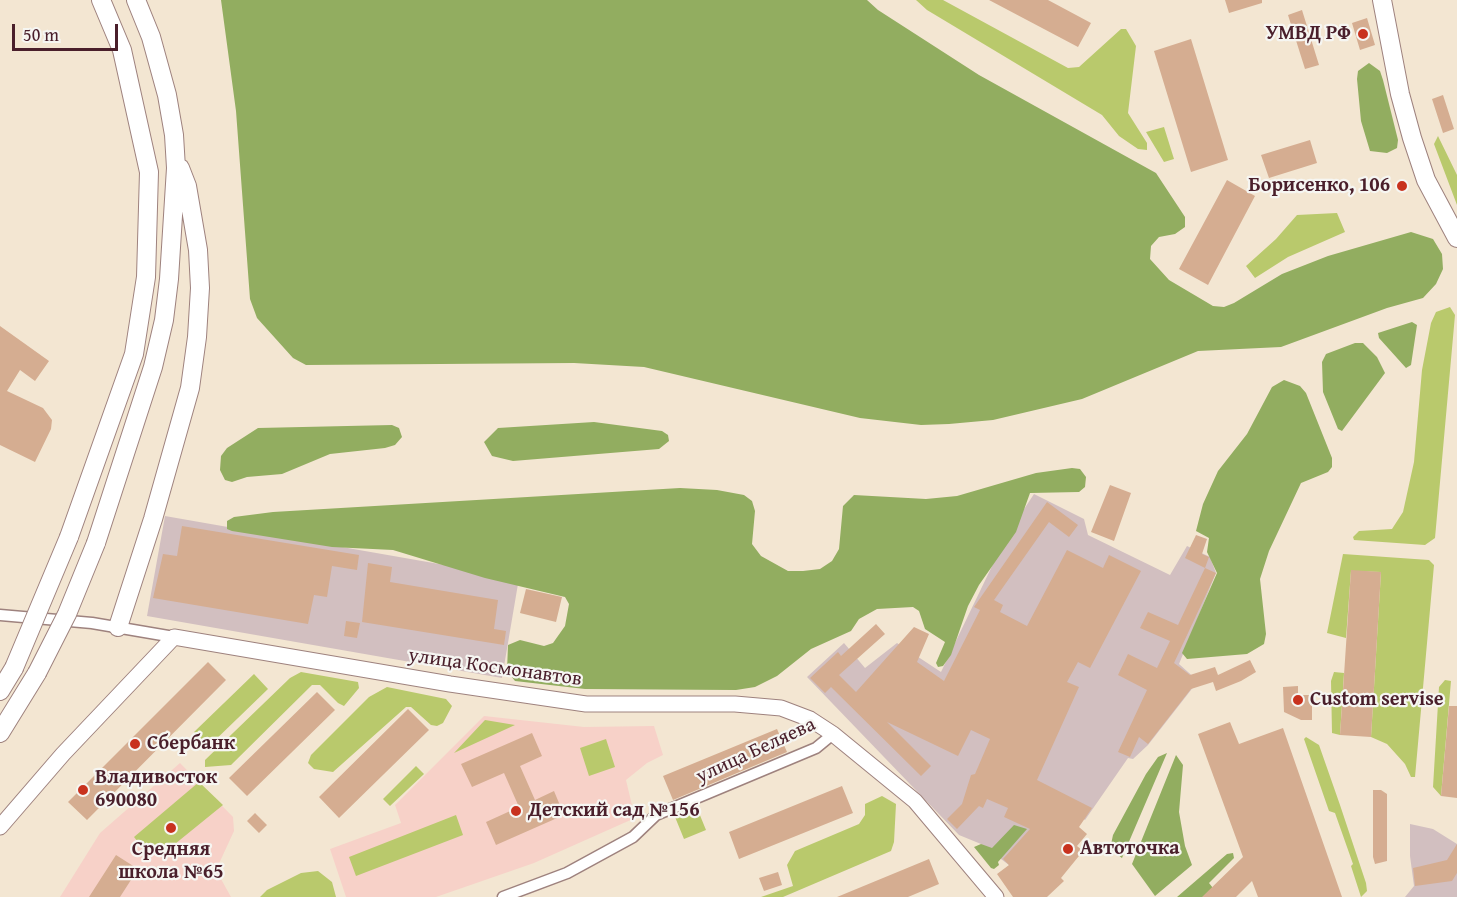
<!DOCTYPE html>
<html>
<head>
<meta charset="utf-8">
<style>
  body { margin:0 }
  #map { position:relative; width:1457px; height:897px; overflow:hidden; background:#f3e6d2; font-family:"Gentium Book Plus",serif }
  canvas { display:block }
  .scale { position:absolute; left:12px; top:24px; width:106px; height:27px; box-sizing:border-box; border:3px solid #4a1f2b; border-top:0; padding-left:8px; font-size:18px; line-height:21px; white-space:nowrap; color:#4a1f2b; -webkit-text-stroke:4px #f6f6f2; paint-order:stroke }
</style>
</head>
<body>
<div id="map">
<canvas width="1457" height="897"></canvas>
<div class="scale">50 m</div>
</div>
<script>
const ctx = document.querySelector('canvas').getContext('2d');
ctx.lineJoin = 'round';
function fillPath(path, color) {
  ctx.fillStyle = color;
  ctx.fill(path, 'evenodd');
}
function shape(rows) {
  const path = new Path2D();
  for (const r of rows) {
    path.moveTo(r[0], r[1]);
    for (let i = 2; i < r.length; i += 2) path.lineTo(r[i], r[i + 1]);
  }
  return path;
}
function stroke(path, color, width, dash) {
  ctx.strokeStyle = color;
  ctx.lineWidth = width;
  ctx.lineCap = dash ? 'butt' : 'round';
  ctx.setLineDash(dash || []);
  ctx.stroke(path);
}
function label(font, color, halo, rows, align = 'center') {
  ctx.font = font + ' "Gentium Book Plus",serif';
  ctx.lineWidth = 4.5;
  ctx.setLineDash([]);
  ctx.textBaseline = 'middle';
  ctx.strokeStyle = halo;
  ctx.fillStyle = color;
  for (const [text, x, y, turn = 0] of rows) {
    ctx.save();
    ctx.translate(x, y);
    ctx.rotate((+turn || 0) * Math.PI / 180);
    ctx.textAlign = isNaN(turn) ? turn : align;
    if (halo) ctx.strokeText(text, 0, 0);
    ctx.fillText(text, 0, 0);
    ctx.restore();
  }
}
fillPath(shape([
  [484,716,584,727,654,726,663,755,647,763,626,780,635,818,534,863,436,897,346,897,330,849,401,823,395,805],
  [180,763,233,817,234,831,216,870,231,897,60,897,100,833]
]), '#f7d1c8');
fillPath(shape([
  [1034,494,1084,519,1088,535,1170,575,1187,546,1210,557,1216,573,1179,664,1198,681,1148,745,1133,759,1128,758,1085,820,1060,804,1018,862,1009,865,981,844,959,835,807,677,844,643,865,668,897,643,941,672,1007,535],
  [165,516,519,578,502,678,147,616],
  [1410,824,1433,829,1457,844,1457,897,1405,897,1414,886,1410,856]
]), '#d2bfc0');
fillPath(shape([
  [916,0,943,0,1068,68,1079,67,1121,29,1126,29,1136,46,1128,113,1147,143,1147,150,1138,149,1119,136,1102,115,927,10],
  [1164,127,1174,159,1164,162,1146,132],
  [1438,136,1457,175,1457,205,1434,144],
  [1337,213,1345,232,1288,257,1255,278,1246,266,1276,239,1297,215],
  [1450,307,1455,315,1435,538,1425,545,1354,540,1353,537,1359,531,1392,529,1403,512,1414,462,1422,370,1431,323,1436,312],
  [1343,554,1429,560,1434,565,1415,777,1411,777,1405,764,1387,744,1371,737,1381,572,1351,571,1346,638,1327,633],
  [301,672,358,682,359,688,344,706,338,703,320,685,312,685,231,765,205,767,205,760,290,678],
  [1334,672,1344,673,1340,735,1332,733,1331,681],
  [254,674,268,689,208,747,194,732],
  [1445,680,1451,681,1441,796,1433,787,1439,687],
  [387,687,446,699,452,706,443,723,437,726,431,725,411,707,406,707,333,772,314,769,308,763,311,755,369,697],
  [485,720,515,725,454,753],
  [1306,737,1319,745,1340,805,1366,883,1367,891,1361,897,1351,866,1353,864,1335,813,1329,811,1304,739],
  [606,739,615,767,589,776,580,748],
  [416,766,424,774,390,806,383,799],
  [199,782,223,805,170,848,143,848,134,837],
  [882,796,896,804,894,842,891,851,783,897,761,897,793,886,787,865,795,851,859,824,865,815,865,804],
  [697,808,706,830,684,839,675,817],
  [456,815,463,835,356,876,349,857],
  [318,871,332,882,336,897,260,897,267,890,301,873]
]), '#b9c96c');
fillPath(shape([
  [221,0,867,0,878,10,979,75,1156,173,1185,217,1185,227,1175,234,1159,237,1151,246,1150,259,1169,280,1213,306,1224,307,1234,303,1282,274,1328,256,1411,232,1433,239,1442,254,1443,269,1436,284,1423,298,1387,308,1281,347,1198,351,1082,399,993,420,949,424,921,425,860,418,644,367,574,363,306,365,293,358,257,318,250,299,236,111],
  [1369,63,1380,71,1383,80,1398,140,1397,148,1387,153,1370,151,1361,121,1357,79,1358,71],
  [1412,322,1417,325,1411,365,1406,368,1379,338,1378,333],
  [1355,343,1363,343,1377,357,1385,373,1342,431,1338,429,1323,392,1322,362,1326,354],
  [1284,380,1300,386,1306,393,1332,458,1332,467,1328,472,1301,483,1269,551,1260,579,1266,634,1264,644,1247,654,1187,659,1182,653,1217,573,1207,552,1209,538,1196,531,1203,504,1218,471,1247,434,1272,387],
  [594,422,662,431,668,435,669,441,659,449,513,461,492,456,484,442,498,428],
  [392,425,399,428,402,437,395,445,385,448,330,454,282,474,247,477,232,482,225,480,220,470,221,456,227,448,258,428],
  [1072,468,1080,469,1086,477,1085,487,1079,492,1030,493,1016,532,979,585,968,606,951,655,943,666,938,667,936,663,945,642,925,629,919,611,913,607,877,609,859,619,851,631,811,649,777,676,755,687,736,690,585,689,515,681,507,671,508,645,520,640,544,646,553,643,565,626,569,604,565,597,485,578,393,550,332,547,232,531,227,529,227,521,234,517,273,512,680,488,717,490,744,495,752,501,755,511,752,544,761,556,788,571,803,571,820,569,832,561,839,549,843,506,854,495,926,499,957,496,1036,473],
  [1167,753,1122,858,1110,849,1113,835,1146,774,1158,757],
  [1176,755,1183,765,1179,812,1185,846,1192,865,1155,896,1132,864],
  [1014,825,1027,829,998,862,999,865,994,869,991,868,974,847,981,844,992,848],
  [1233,853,1234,858,1209,883,1220,897,1177,897,1227,854]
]), '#92ad60');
fillPath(shape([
  [989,0,1048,0,1091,23,1078,47],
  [1225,0,1262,0,1262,3,1229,13],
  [1302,10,1319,65,1305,69,1288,15],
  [1367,18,1375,45,1360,50,1352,23],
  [1191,39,1228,160,1191,172,1154,51],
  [1443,95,1454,129,1443,133,1432,99],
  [1310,140,1317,163,1269,178,1261,155],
  [1227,180,1255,196,1208,285,1179,269],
  [0,326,49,361,35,381,20,370,7,391,43,408,52,420,51,429,35,462,0,445],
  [1110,485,1131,493,1114,541,1091,532],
  [1047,502,1078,525,1069,537,1049,522,994,600,1003,605,1000,612,1027,626,1067,550,1103,568,1109,555,1141,571,1090,668,1078,662,1067,682,1079,687,1037,780,1092,808,1079,827,1087,834,1077,846,1083,851,1061,878,1064,881,1047,897,1013,897,997,874,1009,865,1003,859,1030,829,1004,817,1008,808,987,799,983,808,979,806,957,829,947,819,962,804,971,775,975,774,990,739,971,730,958,756,887,722,931,766,921,776,831,687,825,693,810,678,838,652,841,656,876,624,885,634,839,675,856,692,914,627,929,634,917,662,944,681,980,610,974,607],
  [182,526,359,555,357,570,332,566,327,597,314,595,308,624,153,598,163,554,177,556],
  [1196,535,1207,539,1202,554,1209,557,1205,568,1185,558],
  [368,563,392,567,390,582,498,600,494,629,506,631,504,645,362,622],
  [1205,568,1216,573,1174,663,1190,675,1215,667,1218,675,1250,660,1256,672,1241,681,1216,691,1213,682,1191,689,1148,744,1139,737,1130,757,1118,752,1147,690,1118,675,1128,654,1157,668,1170,641,1140,628,1148,612,1178,625],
  [1351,570,1381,572,1371,737,1340,735],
  [526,589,562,597,556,622,520,613],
  [346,621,360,623,357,638,344,636],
  [208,662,226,680,87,820,68,802],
  [1298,686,1298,695,1312,695,1312,720,1301,720,1284,712,1283,687],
  [317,692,335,710,247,796,229,778],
  [1449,706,1457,706,1457,798,1441,796],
  [408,709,429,730,339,818,319,797],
  [1230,722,1239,744,1283,728,1342,897,1258,897,1252,881,1236,897,1202,897,1243,857,1198,734],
  [777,729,787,752,673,800,663,776],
  [532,733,542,756,520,766,535,800,554,791,564,815,496,845,486,822,519,807,504,773,472,787,461,764],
  [842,786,853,813,739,859,729,832],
  [1373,790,1381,790,1387,794,1387,861,1375,864,1373,857],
  [255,813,267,825,259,833,247,821],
  [1457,844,1457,873,1452,881,1415,886,1413,868,1447,860],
  [116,855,138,869,120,897,89,897],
  [929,859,939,884,908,897,837,897],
  [778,872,782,885,764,891,759,878]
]), '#d5ad91');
const minor = shape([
  [0,615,92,623,174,637],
  [503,897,567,873,633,837,656,815,816,748,833,734]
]);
const secondary = shape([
  [0,827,63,754,174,637,450,684,586,704,735,704,781,708,810,719,833,734,915,801,996,897]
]);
const primary = shape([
  [1382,0,1400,94,1412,138,1426,180,1457,238]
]);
const trunk = shape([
  [69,537,134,354,146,277,149,172,122,50,101,0],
  [96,543,153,367,164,320,169,279,176,168,174,135,167,95,151,37,136,0],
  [118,627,153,519,190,388,197,337,200,288,198,250,187,186,180,168],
  [0,691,14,668],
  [0,733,37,673]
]);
stroke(minor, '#9e827e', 13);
stroke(secondary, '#9e827e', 17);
stroke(primary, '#9e827e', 20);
stroke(trunk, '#9e827e', 20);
stroke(minor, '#fff', 10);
stroke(secondary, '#fff', 15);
stroke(primary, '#fff', 18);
stroke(trunk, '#fff', 18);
const trunkBridge = shape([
  [14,668,69,537],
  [37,673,67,614,96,543]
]);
stroke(trunkBridge, '#9e827e', 20, []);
stroke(trunkBridge, '#fff', 18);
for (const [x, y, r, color] of [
  [1363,34,6,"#c8321e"],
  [1402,186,6,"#c8321e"],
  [1298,700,6,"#c8321e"],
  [135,744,6,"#c8321e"],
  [83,790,6,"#c8321e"],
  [516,811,6,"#c8321e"],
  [171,828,6,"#c8321e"],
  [1068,849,6,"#c8321e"]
]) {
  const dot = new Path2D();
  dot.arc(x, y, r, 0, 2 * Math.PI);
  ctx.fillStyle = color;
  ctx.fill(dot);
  stroke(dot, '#f6f6f2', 2);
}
label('bold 20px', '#4a1f2b', '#f6f6f2', [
  ["УМВД РФ",1351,34,"right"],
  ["Борисенко, 106",1390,186,"right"],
  ["Custom servise",1310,700],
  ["Сбербанк",147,744],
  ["Владивосток",95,778],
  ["690080",95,801],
  ["Детский сад №156",528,811],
  ["Автоточка",1080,849],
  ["Средняя",171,850,"center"],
  ["школа №65",171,873,"center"]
], 'left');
label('20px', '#4a1f2b', '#f6f6f2', [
  ["улица Космонавтов",495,668,8],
  ["улица Беляева",756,751,-25]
]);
</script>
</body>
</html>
